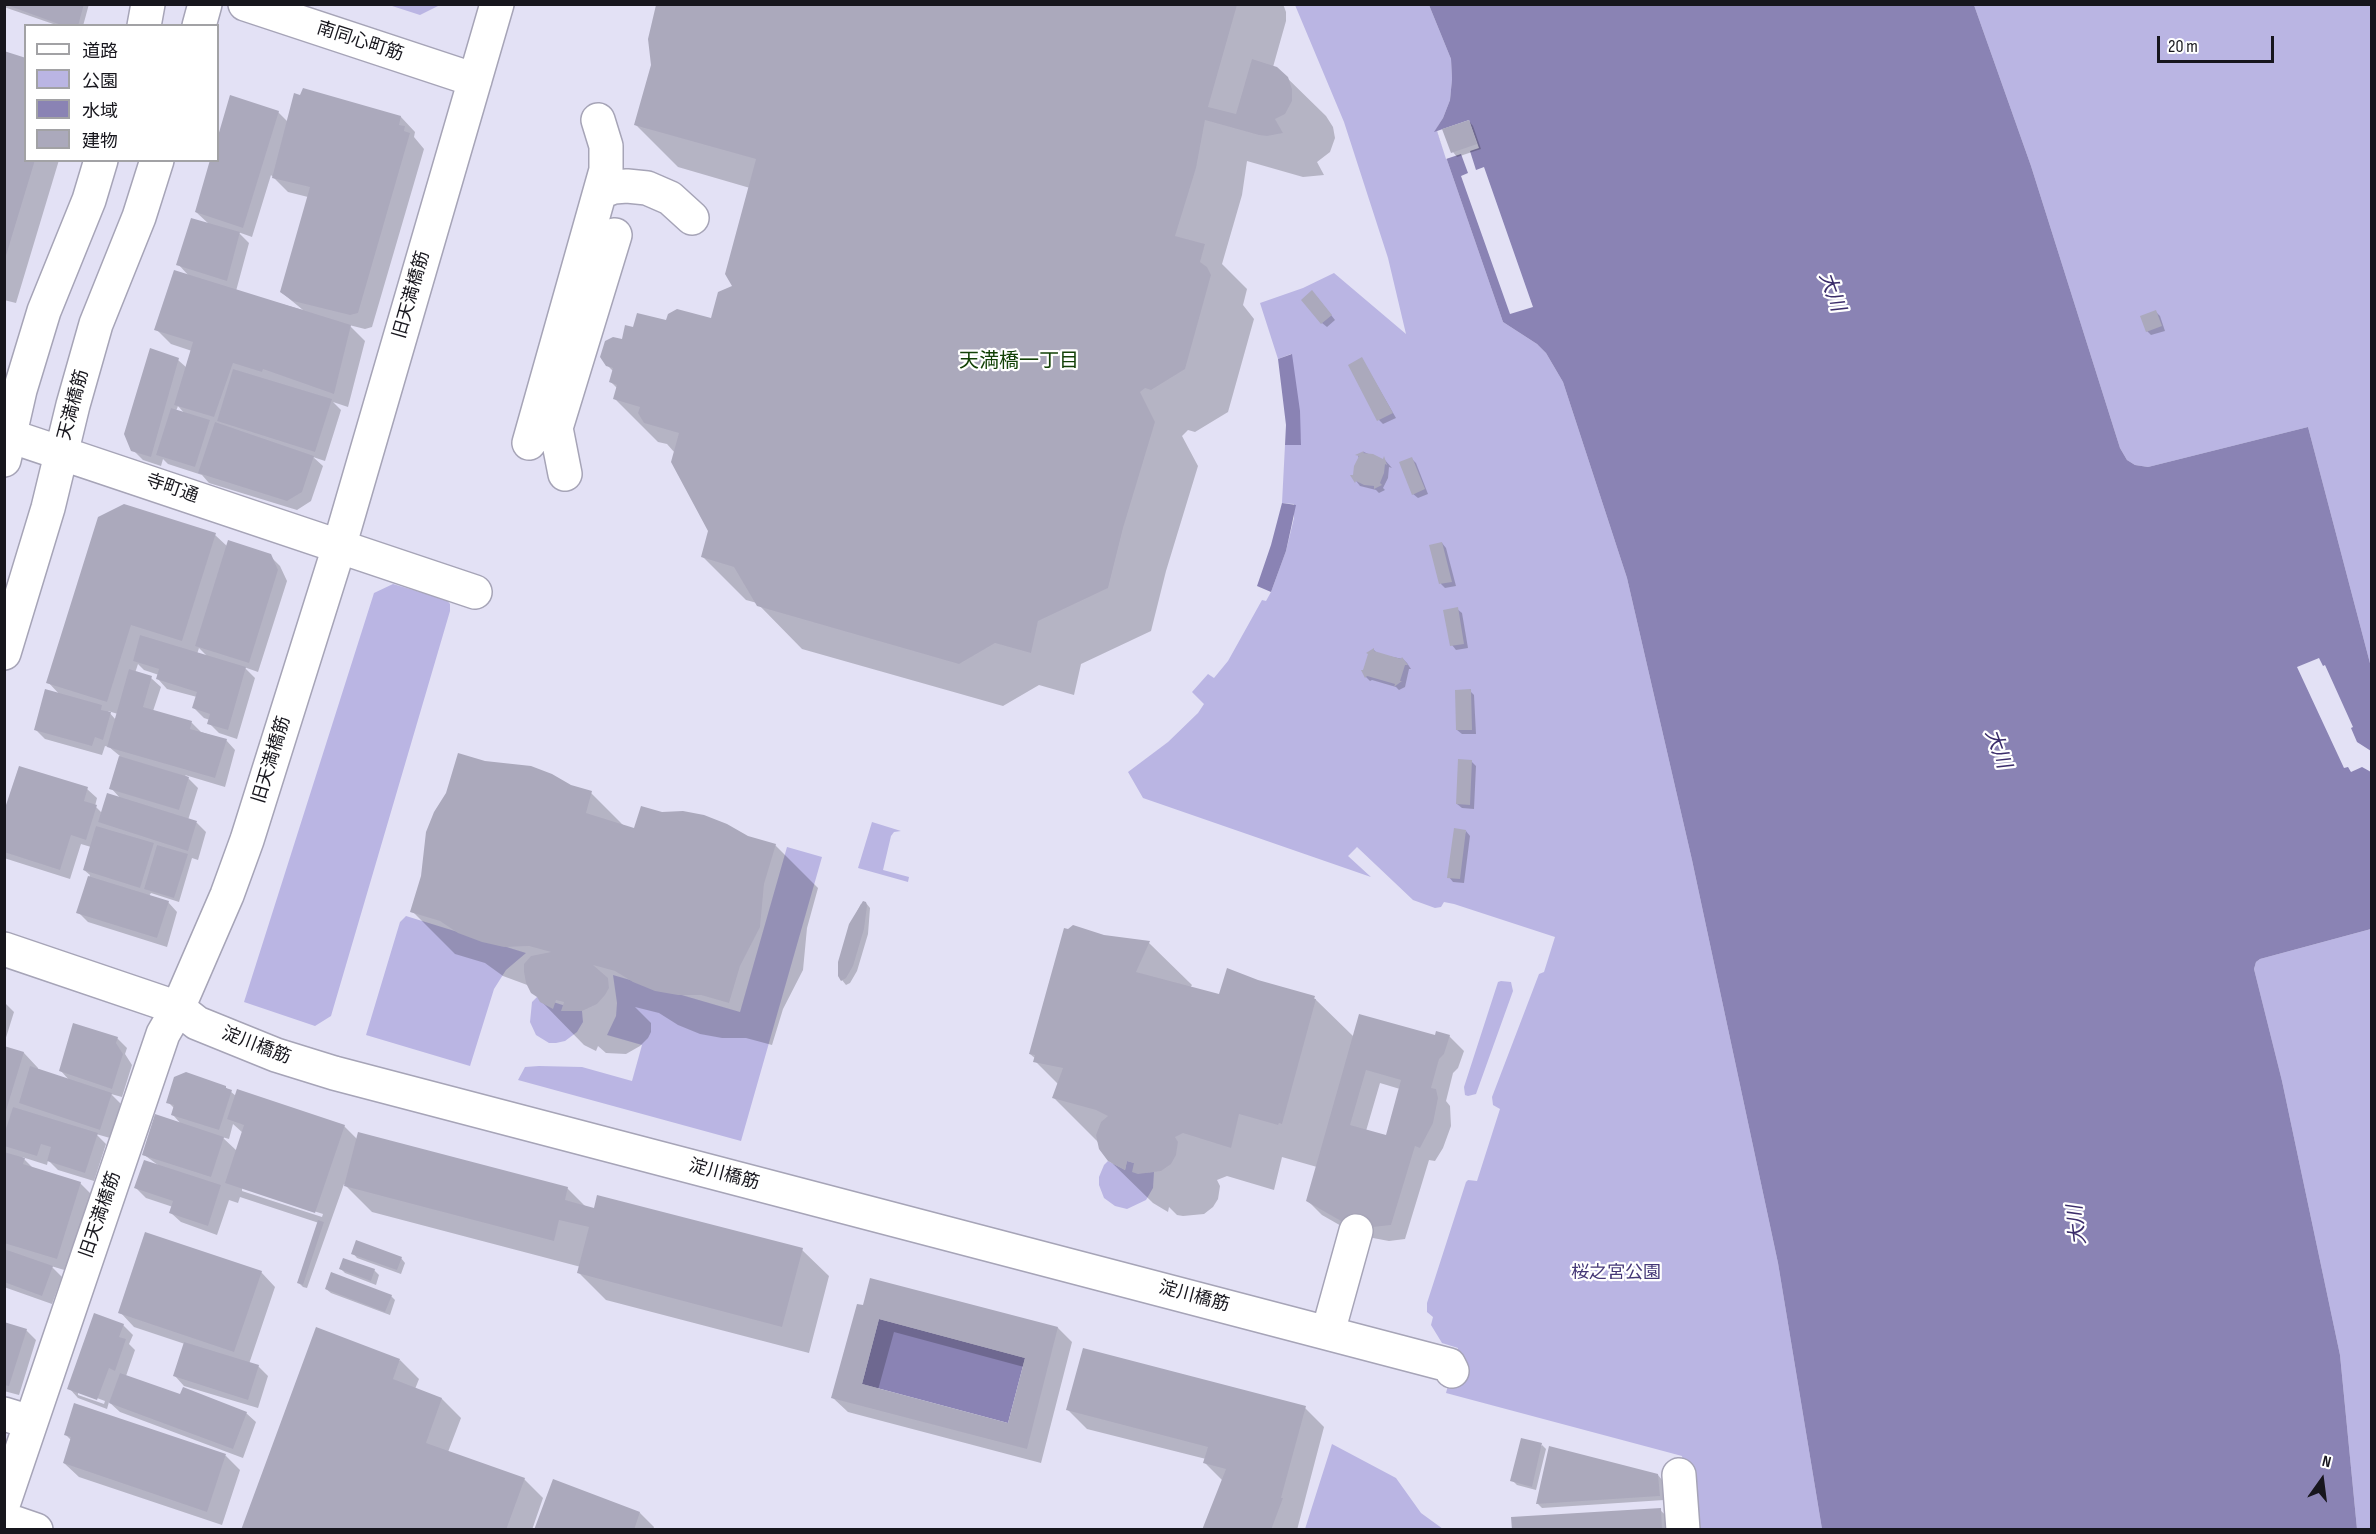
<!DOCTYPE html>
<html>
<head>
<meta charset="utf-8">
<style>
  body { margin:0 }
  #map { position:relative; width:2376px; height:1534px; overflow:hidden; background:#e3e1f5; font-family:"Sofia Sans Condensed","Noto Sans JP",sans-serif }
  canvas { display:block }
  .frame { position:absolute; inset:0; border:6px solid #17161d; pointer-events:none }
  .legend { position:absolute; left:24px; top:24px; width:195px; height:138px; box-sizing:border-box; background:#fff; border:2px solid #a2a2a5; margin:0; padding:8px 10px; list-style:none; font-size:18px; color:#17161d }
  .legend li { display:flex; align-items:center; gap:12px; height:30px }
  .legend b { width:30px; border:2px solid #a2a2a5 }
  .north { position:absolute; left:2292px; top:1450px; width:60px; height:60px; -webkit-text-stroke:4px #fff; paint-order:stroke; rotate:14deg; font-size:16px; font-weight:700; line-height:24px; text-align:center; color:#17161d }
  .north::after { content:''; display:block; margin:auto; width:21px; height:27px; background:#17161d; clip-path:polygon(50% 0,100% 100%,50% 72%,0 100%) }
  .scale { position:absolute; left:2157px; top:36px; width:117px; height:27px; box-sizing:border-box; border:3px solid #17161d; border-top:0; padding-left:8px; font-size:18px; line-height:21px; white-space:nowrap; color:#17161d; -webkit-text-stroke:4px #fff; paint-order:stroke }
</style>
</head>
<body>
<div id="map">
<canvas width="2376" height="1534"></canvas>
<div class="frame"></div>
<ul class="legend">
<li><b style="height:8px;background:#fff"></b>道路</li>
<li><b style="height:16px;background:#bab5e3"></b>公園</li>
<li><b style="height:16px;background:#8a83b4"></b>水域</li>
<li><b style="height:16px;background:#aba9bc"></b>建物</li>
</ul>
<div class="north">N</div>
<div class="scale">20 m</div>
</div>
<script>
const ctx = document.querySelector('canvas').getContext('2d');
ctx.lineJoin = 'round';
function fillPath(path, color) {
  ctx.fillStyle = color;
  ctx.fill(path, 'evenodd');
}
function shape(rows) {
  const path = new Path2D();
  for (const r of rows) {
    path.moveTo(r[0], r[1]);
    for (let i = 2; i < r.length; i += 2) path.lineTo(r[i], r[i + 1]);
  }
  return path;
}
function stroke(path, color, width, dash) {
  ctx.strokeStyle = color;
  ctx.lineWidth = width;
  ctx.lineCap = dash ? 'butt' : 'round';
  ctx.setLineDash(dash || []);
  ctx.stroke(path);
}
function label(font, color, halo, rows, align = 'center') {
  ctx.font = font + ' "Sofia Sans Condensed","Noto Sans JP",sans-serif';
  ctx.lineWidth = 4.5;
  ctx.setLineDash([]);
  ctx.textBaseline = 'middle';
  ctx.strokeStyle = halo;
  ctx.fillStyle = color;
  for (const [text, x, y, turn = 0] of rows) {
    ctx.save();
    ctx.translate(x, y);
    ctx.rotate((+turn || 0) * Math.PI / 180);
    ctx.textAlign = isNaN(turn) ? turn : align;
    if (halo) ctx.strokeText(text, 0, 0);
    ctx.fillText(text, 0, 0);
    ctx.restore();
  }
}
fillPath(shape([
  [389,5,440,5,420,15],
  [1295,5,1429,5,1451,59,1452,79,1450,100,1443,118,1435,131,1437,131,1503,322,1537,344,1546,353,1563,382,1627,578,1692,860,1778,1263,1822,1529,1698,1529,1682,1456,1446,1393,1458,1348,1442,1343,1431,1325,1433,1317,1427,1312,1427,1303,1466,1182,1468,1180,1477,1181,1500,1109,1493,1105,1492,1097,1539,974,1544,972,1555,937,1454,904,1444,902,1441,907,1435,908,1413,900,1357,847,1348,856,1371,877,1143,798,1128,772,1168,742,1198,713,1204,704,1192,692,1208,674,1214,678,1228,661,1262,600,1266,601,1271,592,1286,551,1294,518,1294,504,1282,503,1285,445,1301,444,1291,354,1278,359,1260,303,1303,288,1334,273,1406,334,1388,258,1344,122],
  [1974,5,2371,5,2371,667,2308,427,2148,467,2135,465,2127,460,2120,448,2031,166],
  [393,584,447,600,450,604,450,611,331,1016,315,1026,244,1002,374,593],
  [872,822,901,831,894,832,891,836,883,870,909,877,908,882,858,868],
  [787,847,822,857,741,1141,518,1080,525,1067,539,1066,582,1067,632,1081,642,1045,607,1035,616,1016,617,1003,613,975,740,1012],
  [406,916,526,953,506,970,494,989,470,1066,366,1035,400,922],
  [2371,929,2371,1529,2357,1529,2340,1355,2282,1081,2254,969,2256,962,2260,959],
  [1501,981,1511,982,1513,991,1476,1094,1468,1096,1465,1095,1464,1087,1498,982],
  [537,997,582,1011,583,1022,577,1032,565,1041,556,1043,549,1043,536,1035,530,1022,532,1002],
  [1108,1161,1125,1170,1127,1161,1134,1163,1138,1173,1154,1172,1153,1188,1146,1200,1127,1209,1115,1206,1104,1198,1099,1185,1099,1177,1104,1165],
  [1332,1444,1396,1478,1421,1513,1443,1529,1305,1529]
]), '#bab5e3');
fillPath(shape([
  [1429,5,1974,5,2031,166,2120,448,2127,460,2135,465,2148,467,2308,427,2371,667,2371,929,2260,959,2256,962,2254,969,2282,1081,2340,1355,2357,1529,1822,1529,1778,1263,1692,860,1627,578,1563,382,1546,353,1537,344,1503,322,1437,131,1434,132,1443,118,1450,100,1452,79,1451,59],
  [1292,354,1300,411,1301,445,1285,445,1286,425,1278,359],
  [1282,503,1296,505,1286,551,1271,592,1257,586,1271,545],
  [879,1319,1025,1358,1008,1423,862,1384]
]), '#8a83b4');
fillPath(shape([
  [1469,120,1479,148,1470,151,1476,170,1484,167,1533,307,1510,314,1461,176,1468,173,1461,154,1446,159,1437,131],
  [2319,658,2323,666,2325,665,2353,727,2351,728,2357,742,2371,751,2371,772,2362,767,2351,772,2348,767,2344,768,2297,667]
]), '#e3e1f5');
fillPath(shape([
  [4,4,89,4,83,26,59,26,4,7],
  [659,4,1283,4,1286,12,1286,21,1273,67,1282,73,1326,116,1333,127,1335,138,1330,152,1317,162,1324,175,1303,177,1247,161,1242,195,1222,264,1247,289,1243,305,1254,319,1228,412,1195,432,1188,430,1182,436,1198,466,1166,571,1151,631,1081,664,1074,695,1039,685,1003,706,802,649,757,603,746,600,703,557,710,530,675,453,667,444,658,442,615,399,617,388,611,382,613,371,607,365,623,341,634,328,667,321,712,320,734,287,750,188,678,167,636,125,652,65,654,15],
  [4,53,26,160,59,160,16,303,4,300],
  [231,97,278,112,288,122,401,117,415,132,414,137,424,149,372,327,365,329,349,325,365,341,348,407,333,402,341,410,325,461,313,457,323,466,311,501,297,510,209,483,202,475,168,464,163,459,161,466,143,460,133,450,178,360,187,368,192,351,171,344,156,329,189,276,178,264,210,225,196,212,218,160,218,142],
  [271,175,288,192,308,197,281,292,303,310,236,291,249,243,238,232,252,237],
  [178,406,185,414,176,411],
  [1469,121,1473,126,1481,149,1457,157,1453,152],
  [1317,297,1335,320,1327,327,1322,323],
  [2156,312,2160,316,2165,331,2151,335,2147,331],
  [1362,359,1396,418,1383,424,1379,420],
  [1364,452,1384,461,1384,459,1392,468,1389,467,1388,478,1383,488,1385,490,1379,493,1376,490,1360,486,1353,477,1359,458,1358,456],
  [1411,458,1416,463,1428,494,1418,498,1413,494],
  [215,535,228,547,270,556,280,566,287,581,258,672,244,667,255,678,237,739,219,733,209,723,210,720,204,718,194,708,197,697,167,689,158,679,159,675,144,670,138,664,135,673,151,678,161,687,153,711,192,723,201,732,226,740,235,750,225,787,185,775,198,788,188,820,197,823,206,832,198,860,192,858,179,902,151,893,149,896,168,902,177,912,167,947,88,922,78,912,90,875,84,870,91,847,81,844,70,879,4,858,4,816,87,789,97,798,95,806,102,813,121,799,111,788,120,756,109,747,105,746,102,755,45,739,35,729,60,695,48,682],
  [199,648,208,657,197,654],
  [108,711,118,714,116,720],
  [1442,543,1446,548,1456,586,1445,588,1441,584],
  [1457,609,1462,613,1468,648,1456,650,1452,645],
  [1374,650,1378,654,1403,659,1407,663,1411,669,1409,669,1405,687,1399,690,1396,687,1372,680,1370,681,1366,677,1363,671],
  [1470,691,1474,695,1476,734,1462,734,1457,730],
  [1471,761,1476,766,1474,809,1462,808,1457,804],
  [570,787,591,793,625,827,635,830,747,837,775,845,818,888,807,928,803,970,783,1009,772,1045,746,1038,722,1038,700,1034,678,1025,659,1013,635,1007,651,1023,651,1032,648,1038,640,1046,626,1054,606,1053,598,1046,596,1051,584,1045,541,1001,530,986,503,976,485,963,455,954,412,911],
  [1466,831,1470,836,1464,883,1453,882,1449,877],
  [866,903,870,908,868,934,857,971,850,983,846,985,842,980,850,925,861,904],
  [1104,937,1149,943,1192,985,1190,988,1220,996,1258,982,1314,998,1354,1037,1449,1036,1464,1051,1458,1068,1453,1073,1446,1101,1450,1106,1451,1126,1443,1148,1435,1161,1429,1160,1405,1239,1389,1241,1357,1235,1322,1215,1308,1201,1317,1167,1282,1157,1274,1190,1227,1176,1217,1180,1220,1186,1218,1199,1213,1207,1204,1214,1183,1216,1177,1215,1169,1207,1168,1212,1153,1203,1109,1160,1097,1141,1054,1098,1059,1085,1035,1061,1036,1059,1030,1054],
  [1380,1083,1400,1089,1387,1137,1366,1131],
  [4,1002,14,1012,4,1044],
  [117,1038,127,1048,125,1054,132,1065,122,1097,111,1094,121,1104,110,1138,96,1134,106,1144,94,1181,58,1170,48,1160,47,1165,22,1157,34,1169,80,1183,95,1198,71,1272,51,1266,62,1277,52,1304,4,1287,4,1047,24,1053,38,1068,38,1070,70,1081,61,1071],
  [225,1087,236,1096,344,1126,358,1140,567,1188,587,1208,802,1250,829,1276,809,1353,606,1300,579,1273,581,1267,372,1212,344,1184,307,1288,303,1287,299,1283,319,1223,240,1197,238,1203,229,1200,217,1235,181,1222,171,1213,173,1207,146,1198,136,1188,162,1168,143,1154,182,1125,173,1115,175,1109,168,1102],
  [233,1124,243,1133,237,1151,222,1137,229,1139],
  [242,1188,323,1214,322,1217,242,1191],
  [353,1253,401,1258,405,1263,401,1274,357,1258],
  [341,1269,374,1270,379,1275,376,1285,345,1273],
  [261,1272,275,1287,249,1364,258,1366,268,1376,258,1408,184,1386,175,1376,185,1344,134,1327,120,1312],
  [326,1289,391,1296,395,1300,390,1315,331,1293],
  [858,1305,1058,1328,1072,1342,1041,1463,848,1412,833,1398],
  [894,1332,1024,1367,1009,1425,878,1390],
  [4,1323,26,1330,36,1340,19,1395,4,1391],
  [123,1325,133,1335,129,1344,135,1350,126,1376,181,1396,246,1413,256,1422,243,1458,120,1412,109,1402,107,1409,78,1398,69,1388],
  [78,1391,105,1401,104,1404,78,1395],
  [400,1360,419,1379,415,1389,442,1399,461,1418,448,1452,524,1479,543,1498,532,1530,243,1530],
  [75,1405,226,1456,240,1470,222,1525,79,1477,64,1463,72,1441,65,1434],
  [1305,1408,1324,1427,1297,1530,1204,1530,1223,1481,1205,1463,1206,1459,1087,1429,1068,1410],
  [1542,1445,1546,1449,1536,1490,1517,1485,1512,1480],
  [1550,1448,1658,1475,1662,1480,1664,1500,1542,1508,1538,1504],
  [1660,1510,1675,1524,1675,1530,1514,1530],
  [640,1513,654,1527,653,1530,535,1530]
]), '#0003');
fillPath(shape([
  [4,4,84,4,78,26,64,26],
  [656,5,1237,5,1208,107,1236,114,1252,59,1277,67,1288,77,1292,89,1292,101,1285,114,1275,119,1283,133,1267,136,1259,135,1205,120,1196,168,1175,236,1205,244,1200,262,1207,267,1211,275,1185,369,1151,390,1145,388,1140,392,1155,422,1123,528,1108,588,1038,621,1031,653,995,643,959,664,757,606,734,567,701,557,708,531,671,462,679,433,644,423,638,413,640,407,613,399,617,385,609,382,613,368,606,366,600,357,605,341,613,337,622,339,625,325,633,327,637,313,666,320,668,314,677,309,711,318,718,292,732,286,725,274,756,159,634,125,651,65,648,39],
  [4,51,26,58,26,160,35,160,5,259],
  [303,88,401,116,399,125,405,126,404,131,410,133,358,313,350,315,293,301,280,292,310,187,272,178,294,93,300,95],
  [230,95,279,111,243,228,195,212,210,160,218,160,218,136],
  [1469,120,1477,144,1451,153,1442,129],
  [191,218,240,232,227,281,176,265],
  [174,270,351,325,334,394,263,369,262,372,233,363,214,417,174,405,193,342,154,330],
  [1312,290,1332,315,1321,324,1301,300],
  [2156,310,2162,326,2146,332,2140,316],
  [150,348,179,358,151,457,131,451,124,434],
  [1362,357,1393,413,1377,421,1348,365],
  [233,369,332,399,315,452,217,421],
  [171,408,210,420,195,467,156,455],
  [215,422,314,456,302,492,287,501,198,473],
  [1364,451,1363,453,1373,454,1383,459,1384,456,1387,465,1385,464,1384,473,1380,483,1382,485,1374,489,1374,486,1364,485,1356,481,1355,483,1350,475,1353,475,1354,466,1359,456,1355,455],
  [1412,457,1425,489,1412,495,1399,462],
  [124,504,216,533,182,641,131,625,107,702,46,683,98,517],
  [228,540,271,554,278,570,249,663,195,646],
  [1442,542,1452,582,1439,584,1429,545],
  [1458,607,1464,644,1450,646,1443,610],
  [140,635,246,667,228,730,207,724,210,714,192,708,197,692,156,679,159,669,133,661],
  [1374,648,1374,651,1401,659,1402,657,1408,665,1405,665,1400,681,1402,681,1394,687,1395,684,1367,676,1365,678,1361,670,1363,670,1368,654,1366,653],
  [129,669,152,676,143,707,192,721,190,729,227,739,215,778,107,747],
  [45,689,102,705,101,710,111,712,103,740,95,737,92,746,34,730],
  [1471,689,1472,730,1456,730,1455,690],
  [458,753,485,761,531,766,552,774,571,785,592,791,586,813,634,828,641,806,662,812,683,811,704,815,727,824,748,836,776,844,764,884,760,927,740,966,729,1003,701,995,678,995,655,991,633,982,615,971,593,965,608,978,609,988,605,995,597,1004,582,1011,561,1011,564,1002,556,1000,553,1009,540,1002,537,997,531,993,526,983,524,972,524,964,531,956,551,952,529,946,504,947,482,942,458,933,440,921,410,912,421,876,426,832,434,812,446,793],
  [119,756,189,777,179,810,109,789],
  [1458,759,1472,760,1470,805,1456,804],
  [19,766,88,787,84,801,97,805,86,840,71,835,60,870,4,852,4,811],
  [107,793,197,821,188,851,98,822],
  [96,826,154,843,140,888,83,870],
  [1454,828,1466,830,1460,879,1447,878],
  [157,845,188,854,174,898,144,889],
  [88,876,169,901,157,938,76,913],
  [863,901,866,902,867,906,864,929,853,966,846,978,841,981,838,976,838,962,849,924],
  [1073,925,1104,935,1150,941,1136,972,1219,994,1227,968,1258,980,1315,996,1314,999,1316,999,1282,1124,1279,1123,1278,1125,1239,1114,1231,1148,1183,1133,1175,1137,1178,1142,1176,1155,1171,1164,1161,1171,1138,1174,1132,1172,1134,1163,1127,1161,1125,1170,1108,1161,1099,1149,1096,1135,1101,1122,1108,1116,1096,1110,1052,1098,1063,1068,1033,1062,1035,1055,1029,1054,1064,928,1068,929],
  [1359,1014,1435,1035,1436,1031,1450,1035,1444,1054,1439,1059,1431,1088,1436,1089,1438,1098,1433,1123,1420,1148,1415,1146,1391,1225,1373,1227,1341,1221,1306,1201],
  [1366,1070,1401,1080,1386,1135,1350,1125],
  [73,1023,118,1037,116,1043,123,1054,112,1089,59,1071],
  [4,1046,24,1052,5,1114,4,1114],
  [30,1066,112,1093,100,1130,19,1103],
  [186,1072,226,1086,226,1088,232,1090,219,1130,171,1115,174,1105,166,1103,174,1077],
  [237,1089,345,1125,315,1213,225,1183,244,1125,227,1119],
  [13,1107,98,1133,85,1173,47,1161,51,1147,41,1144,37,1156,4,1146,4,1135],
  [155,1114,224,1137,211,1177,142,1155],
  [358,1132,568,1187,565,1200,594,1208,597,1195,803,1248,782,1327,577,1273,589,1227,559,1220,554,1241,344,1186],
  [4,1152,25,1158,23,1164,81,1182,57,1259,4,1243],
  [144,1160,221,1185,208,1226,169,1213,173,1201,134,1188],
  [318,1220,324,1222,303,1285,297,1283],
  [145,1232,262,1271,234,1352,118,1313],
  [356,1240,402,1257,397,1270,351,1254],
  [4,1249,53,1266,42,1296,4,1282],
  [343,1258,375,1269,371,1281,339,1269],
  [331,1272,392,1295,385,1312,325,1289],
  [870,1278,1058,1327,1027,1449,831,1398,857,1304,863,1305],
  [879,1319,1025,1358,1008,1423,862,1384],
  [94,1313,124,1324,119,1337,126,1339,115,1371,109,1368,97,1400,67,1389],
  [4,1322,27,1329,9,1386,4,1385],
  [316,1327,400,1359,393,1379,442,1398,426,1443,525,1478,506,1530,241,1530],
  [184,1342,259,1365,248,1400,173,1376],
  [1083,1348,1306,1406,1281,1498,1283,1498,1271,1530,1202,1530,1226,1469,1203,1463,1208,1447,1066,1410],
  [120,1373,180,1394,183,1387,247,1412,233,1449,109,1403],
  [74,1403,226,1454,207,1512,63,1463,71,1437,64,1435],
  [1521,1438,1542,1443,1532,1487,1510,1481],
  [1549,1446,1658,1474,1660,1496,1536,1504],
  [553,1479,640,1512,634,1530,534,1530],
  [1661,1508,1662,1530,1512,1530,1511,1517]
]), '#aba9bc');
const minor = shape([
  [245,4,475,80],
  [144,26,148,4],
  [199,26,205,4],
  [600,192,614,187,627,186,647,188,670,198,692,218],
  [4,434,475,592],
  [529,443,606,170,606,146,598,120],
  [4,460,20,390,44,311,89,200,101,160],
  [565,474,556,428,615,235],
  [4,653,48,508,73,405,96,324,139,217,157,160],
  [4,949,178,1008,197,1023,276,1055,334,1073,1449,1365,1452,1371],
  [1328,1332,1356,1231],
  [4,1414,30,1422],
  [1679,1475,1683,1530],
  [4,1502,163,1034,178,1008,227,895,247,840,339,547,497,4],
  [4,1519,36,1530]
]);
stroke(minor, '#a6a4b7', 36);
stroke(minor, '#fff', 33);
label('18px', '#17161d', '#fff', [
  ["南同心町筋",360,42,18],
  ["旧天満橋筋",412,295,-74],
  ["天満橋筋",74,405,-75],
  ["寺町通",172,489,19],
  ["旧天満橋筋",272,760,-73],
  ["淀川橋筋",256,1046,21],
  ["淀川橋筋",724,1175,15],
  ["旧天満橋筋",101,1215,-71],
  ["淀川橋筋",1194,1297,15]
]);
label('18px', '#443776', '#fff', [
  ["桜之宮公園",1616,1273]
]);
label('italic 20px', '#3b2d6b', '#fff', [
  ["大川",1831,292,70],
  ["大川",1997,749,70],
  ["大川",2078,1225,-96]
]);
label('20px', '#124106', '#fff', [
  ["天満橋一丁目",1019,362]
]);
</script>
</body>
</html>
